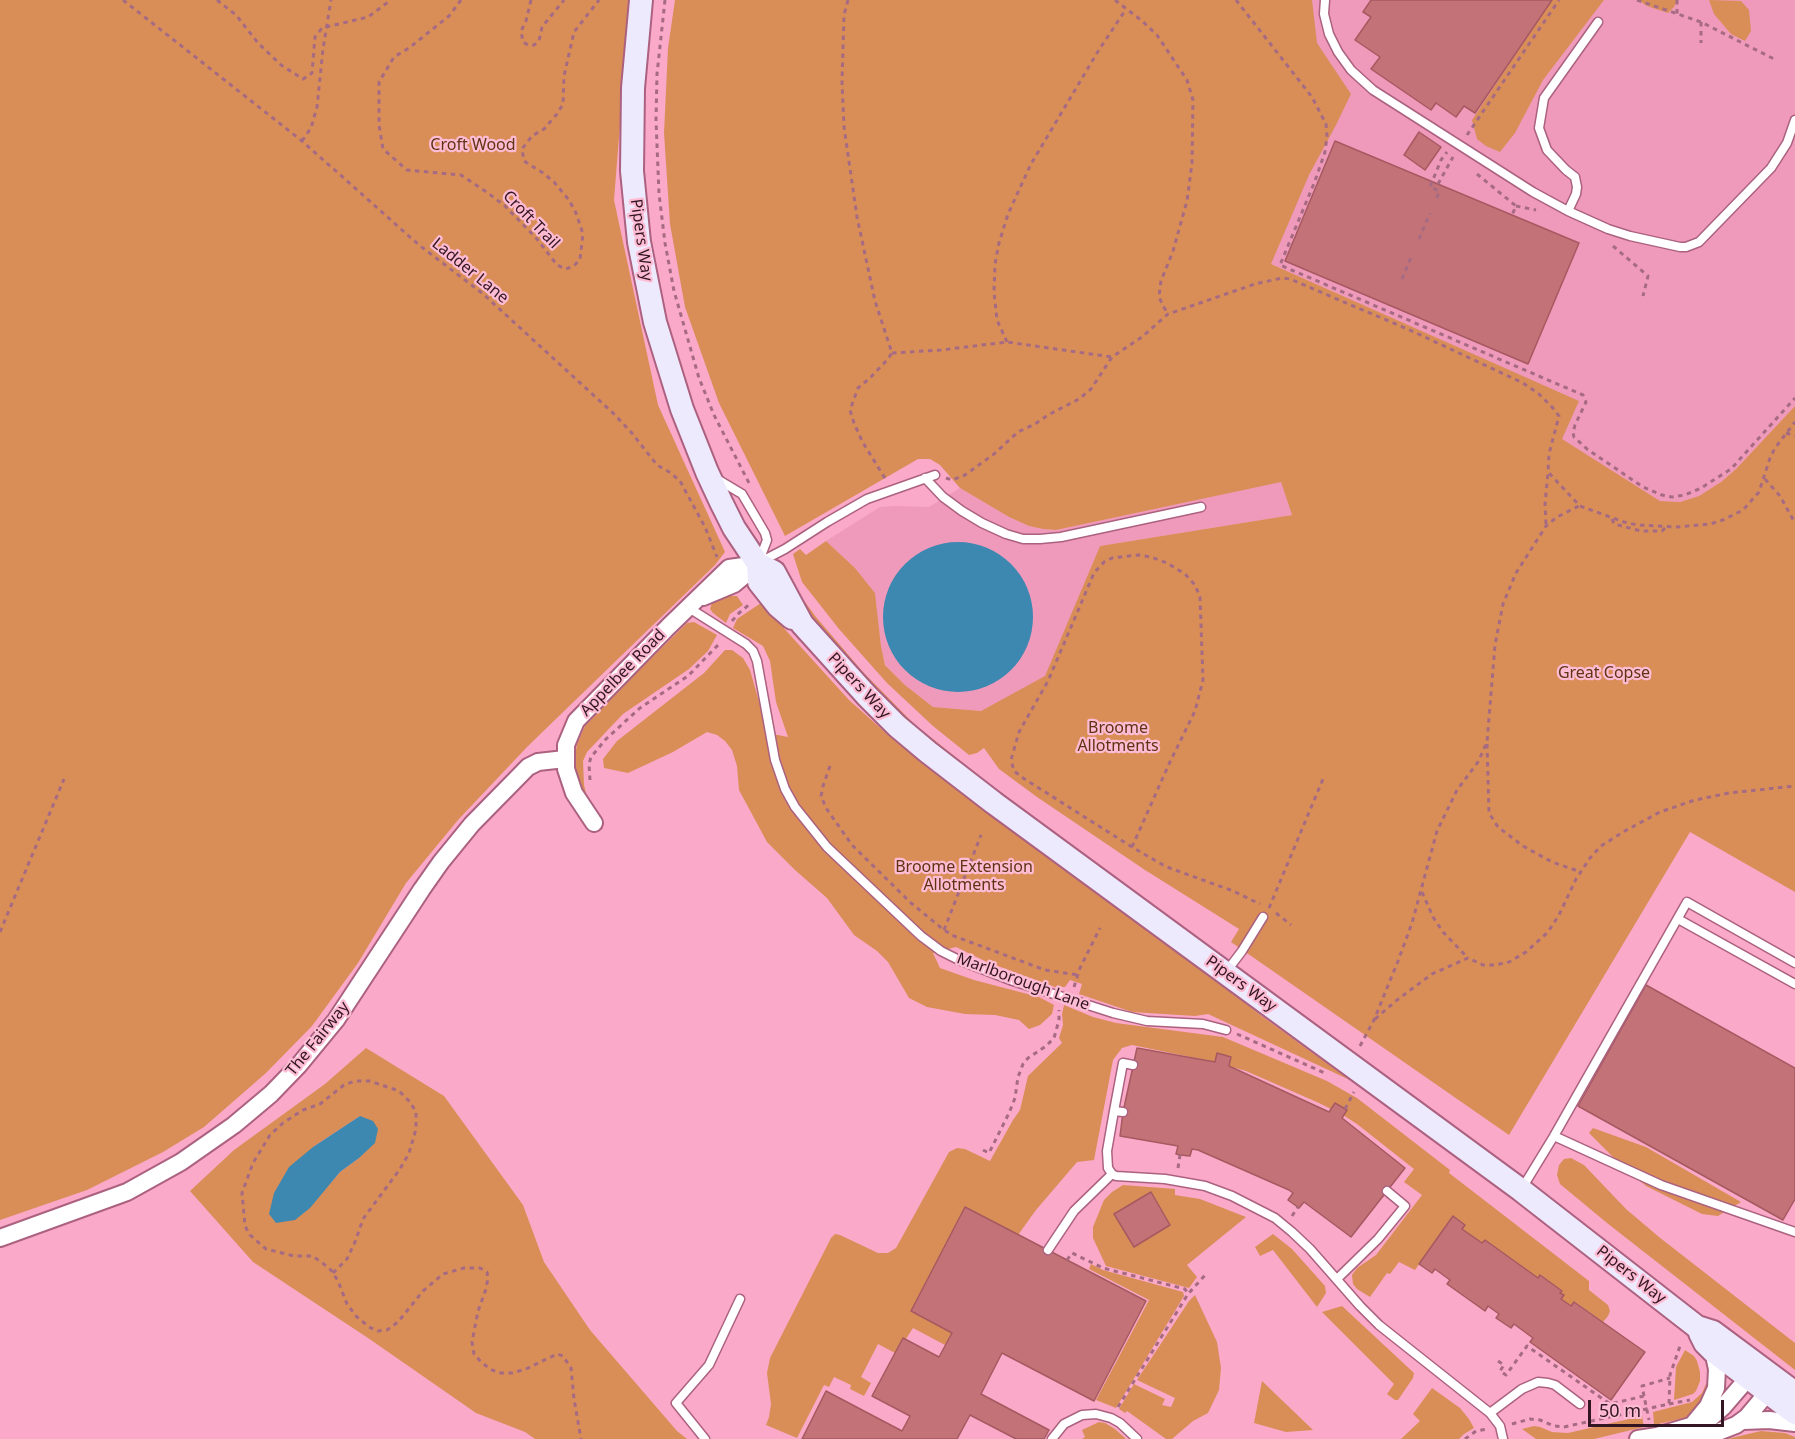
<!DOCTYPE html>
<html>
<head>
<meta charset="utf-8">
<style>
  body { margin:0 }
  #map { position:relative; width:1795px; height:1439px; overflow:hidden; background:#faa9c8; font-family:"Noto Sans",sans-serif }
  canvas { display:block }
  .scale { position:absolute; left:1588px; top:1400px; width:136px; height:27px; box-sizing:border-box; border:3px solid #341622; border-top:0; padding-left:8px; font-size:18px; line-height:21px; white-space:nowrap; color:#341622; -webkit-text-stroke:4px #febcd4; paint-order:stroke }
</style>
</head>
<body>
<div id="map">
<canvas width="1795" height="1439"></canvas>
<div class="scale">50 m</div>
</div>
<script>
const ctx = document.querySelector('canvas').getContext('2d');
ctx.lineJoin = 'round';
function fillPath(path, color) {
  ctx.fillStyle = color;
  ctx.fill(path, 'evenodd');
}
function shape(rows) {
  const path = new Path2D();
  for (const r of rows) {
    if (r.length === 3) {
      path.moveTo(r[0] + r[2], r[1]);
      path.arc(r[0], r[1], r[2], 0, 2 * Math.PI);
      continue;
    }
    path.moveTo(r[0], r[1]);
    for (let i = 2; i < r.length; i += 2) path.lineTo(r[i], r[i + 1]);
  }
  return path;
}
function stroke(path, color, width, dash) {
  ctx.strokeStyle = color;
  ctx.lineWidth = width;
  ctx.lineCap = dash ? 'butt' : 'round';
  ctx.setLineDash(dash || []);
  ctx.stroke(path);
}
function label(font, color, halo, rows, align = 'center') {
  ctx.font = font + ' "Noto Sans",sans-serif';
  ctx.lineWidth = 4.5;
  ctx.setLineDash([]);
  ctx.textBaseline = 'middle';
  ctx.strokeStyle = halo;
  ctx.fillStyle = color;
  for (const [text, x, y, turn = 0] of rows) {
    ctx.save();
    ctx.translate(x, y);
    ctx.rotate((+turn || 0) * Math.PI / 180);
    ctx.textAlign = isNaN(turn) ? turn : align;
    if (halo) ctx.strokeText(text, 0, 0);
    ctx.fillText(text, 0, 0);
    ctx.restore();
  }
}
fillPath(shape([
  [1231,0,1795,0,1795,406,1736,469,1721,482,1699,496,1680,502,1660,501,1561,439,1578,401,1271,264,1275,251],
  [1281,481,1292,515,1100,546,1045,677,981,711,933,707,905,685,885,664,881,646,875,593,855,568,826,541,880,507,895,506,929,507,960,488,1009,517,1029,526,1043,529,1056,530]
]), '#ef9abb');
fillPath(shape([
  [0,0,630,0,614,200,658,405,725,552,715,565,527,747,458,820,406,883,358,963,312,1026,266,1073,204,1127,163,1152,87,1190,0,1220],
  [675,0,1312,0,1317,43,1351,94,1336,125,1309,175,1271,264,1579,401,1562,439,1660,501,1680,502,1699,496,1721,482,1736,469,1795,406,1795,892,1690,832,1509,1135,1231,942,1239,929,1145,870,1037,797,999,769,984,748,977,753,969,755,933,726,887,683,839,629,802,582,793,554,800,549,806,555,826,541,855,568,875,593,881,646,885,665,905,685,933,707,981,711,1045,676,1100,546,1292,515,1281,482,1056,530,1043,529,1029,526,1009,517,960,488,940,465,930,459,918,459,785,536,719,403,685,307,670,224,664,133,668,48],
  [1552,0,1604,0,1543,80,1515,133,1500,152,1486,146,1477,139,1472,120],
  [1638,0,1677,0,1674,7,1668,13,1647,6],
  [1709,0,1741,1,1749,10,1751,31,1745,41,1731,34,1714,14],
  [791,583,816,617,863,672,914,724,983,779,1220,956,1014,806,909,725,850,663,812,618,788,585],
  [729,596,737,596,743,605,730,614,726,623,713,613,710,609,712,603],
  [761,603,849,700,896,742,937,772,1124,913,1207,974,1263,1017,1350,1080,1208,1014,1195,1016,1132,1012,1079,994,1082,984,1070,980,1065,987,1055,987,987,962,956,947,933,953,940,968,974,980,1039,997,1054,1005,1052,1014,1040,1025,1029,1029,1019,1020,995,1015,965,1014,927,1007,909,998,888,962,877,951,854,935,827,898,795,870,767,842,739,790,737,766,732,750,725,741,717,735,707,732,673,752,628,773,604,768,603,759,617,741,704,673,725,650,732,650,743,658,750,670,768,733,788,737,776,702,770,661,763,646,733,628,737,619],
  [694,622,717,635,708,651,689,669,623,714,587,752,583,761,584,785,588,801,581,789,574,764,577,744,585,726,635,674,687,623],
  [1064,1005,1093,1017,1116,1023,1223,1037,1327,1081,1357,1098,1450,1170,1449,1173,1589,1281,1589,1290,1608,1305,1610,1311,1608,1316,1603,1322,1575,1302,1571,1306,1561,1299,1564,1295,1560,1293,1561,1290,1541,1275,1538,1278,1485,1240,1482,1243,1462,1229,1465,1225,1453,1216,1415,1270,1399,1262,1390,1274,1387,1273,1370,1297,1357,1289,1353,1284,1352,1275,1357,1268,1376,1255,1422,1195,1404,1182,1414,1169,1357,1124,1343,1115,1319,1103,1246,1071,1215,1062,1132,1045,1122,1048,1113,1060,1094,1160,1077,1162,1036,1210,1018,1235,911,1311,952,1333,945,1345,913,1328,906,1339,903,1338,895,1353,878,1344,861,1377,871,1383,864,1396,850,1389,851,1385,834,1377,829,1387,824,1385,797,1438,766,1425,769,1417,771,1404,767,1373,770,1358,831,1238,835,1234,840,1235,878,1253,888,1253,896,1248,949,1152,957,1148,965,1149,990,1161,1013,1120,1020,1110,1028,1076,1062,1043,1059,1038,1063,1025,1062,1014],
  [366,1048,444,1096,523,1205,544,1262,590,1330,677,1431,687,1439,535,1439,525,1432,476,1413,368,1338,253,1262,190,1191,234,1150,325,1084],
  [360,1116,359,1158,340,1172,327,1187,313,1147],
  [1593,1128,1646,1147,1741,1202,1718,1216,1702,1214,1646,1186,1623,1167,1589,1133],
  [1571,1158,1584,1165,1626,1209,1659,1237,1795,1343,1795,1370,1607,1223,1560,1184,1557,1175,1559,1165,1564,1159],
  [1123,1185,1175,1189,1175,1195,1200,1199,1246,1217,1187,1265,1197,1277,1189,1288,1106,1266,1093,1238,1093,1227,1104,1200,1112,1192],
  [1151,1193,1170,1225,1134,1247,1114,1214],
  [1273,1234,1292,1249,1325,1286,1326,1293,1317,1307,1273,1250,1260,1256,1255,1247],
  [1091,1264,1103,1270,1183,1292,1184,1296,1116,1408,1096,1400,1149,1300,1089,1269],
  [1195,1295,1217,1342,1221,1368,1219,1390,1208,1413,1193,1421,1172,1439,1166,1439,1127,1411,1125,1413,1119,1409,1134,1384,1165,1399,1162,1405,1171,1407,1175,1398,1137,1380,1189,1301],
  [1342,1306,1414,1373,1413,1378,1398,1400,1395,1400,1387,1394,1394,1384,1322,1312],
  [1685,1350,1694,1356,1697,1361,1700,1372,1700,1381,1696,1391,1693,1394,1674,1400,1676,1367],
  [1262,1381,1313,1430,1286,1432,1254,1423],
  [1706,1384,1711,1384,1708,1396,1689,1417,1654,1425,1653,1412,1692,1402,1702,1393],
  [1432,1388,1460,1408,1469,1419,1474,1428,1464,1434,1459,1439,1401,1439,1420,1421,1413,1414],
  [1642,1416,1644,1427,1594,1439,1536,1439,1522,1429,1534,1426,1540,1427,1552,1432,1568,1433],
  [1099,1422,1105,1423,1115,1429,1126,1439,1082,1439,1085,1437,1082,1430],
  [1761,1431,1785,1433,1795,1437,1795,1439,1727,1439]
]), '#d98e58');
fillPath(shape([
  [958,617,75],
  [360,1116,373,1121,378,1129,375,1143,359,1158,340,1172,310,1208,295,1220,276,1223,269,1214,274,1193,289,1167,313,1147]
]), '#3d88b1');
const building = shape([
  [1371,0,1552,0,1475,113,1464,106,1456,117,1436,103,1431,110,1371,69,1380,57,1355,40,1371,17,1363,12,1371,0],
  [1419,132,1441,147,1425,170,1404,155,1419,132],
  [1335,141,1579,243,1528,364,1285,261,1335,141],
  [1646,985,1795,1068,1795,1199,1783,1220,1578,1106,1646,985],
  [1137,1048,1215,1062,1217,1053,1231,1057,1229,1066,1329,1112,1335,1103,1347,1110,1342,1118,1405,1168,1351,1237,1304,1202,1299,1208,1288,1200,1293,1193,1289,1190,1198,1150,1192,1149,1190,1156,1180,1155,1176,1154,1178,1146,1120,1136,1123,1112,1137,1048],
  [1151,1192,1170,1225,1134,1247,1114,1214,1151,1192],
  [965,1207,1146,1301,1094,1401,1002,1353,981,1394,1049,1430,1044,1439,1016,1439,970,1415,957,1439,802,1439,826,1391,902,1431,910,1416,872,1396,903,1338,939,1357,952,1333,911,1311,965,1207],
  [1453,1216,1465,1225,1462,1229,1482,1243,1485,1240,1538,1278,1540,1275,1562,1291,1560,1293,1564,1295,1561,1299,1571,1306,1574,1302,1645,1352,1611,1400,1530,1342,1533,1338,1514,1324,1511,1328,1496,1318,1499,1314,1488,1306,1485,1311,1447,1284,1450,1280,1435,1269,1432,1273,1419,1264,1453,1216]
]);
fillPath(building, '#c37278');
stroke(building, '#a65960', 1.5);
const service = shape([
  [1325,0,1324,14,1329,34,1338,52,1351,70,1373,90,1533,192,1568,211,1608,229,1630,236,1680,247,1686,247,1699,242,1771,168,1787,143,1795,120],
  [1568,211,1576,194,1577,187,1575,177,1566,170,1547,150,1539,128,1544,98,1598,22],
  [925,478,943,497,962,511,982,523,1006,534,1023,539,1040,539,1061,537,1201,507],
  [717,479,742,494,765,533,767,540,759,561],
  [762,561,785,549,827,522,867,499,935,475],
  [689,608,746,644,753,651,757,661,775,760,785,789,795,807,827,847,921,936,941,951,959,960,1013,981,1113,1013,1147,1021,1203,1024,1226,1030],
  [1678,919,1795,984],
  [1226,972,1242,951,1263,917],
  [1114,1111,1123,1063,1133,1065],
  [1123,1112,1114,1111,1107,1151,1108,1168,1112,1174,1116,1176,1165,1179,1205,1186,1232,1196,1275,1218,1292,1232,1310,1249,1360,1306,1379,1325,1490,1413,1500,1426,1503,1439],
  [1554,1136,1661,1185,1795,1232],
  [1521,1190,1554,1136,1687,902,1795,963],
  [1048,1250,1074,1211,1112,1174],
  [1337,1279,1378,1239,1405,1206,1387,1191],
  [1490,1413,1522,1389,1538,1382,1548,1383,1555,1385,1580,1404],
  [705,1439,676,1403,709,1365,740,1299],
  [1052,1439,1064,1424,1082,1415,1096,1414,1111,1418,1120,1423,1137,1439]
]);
const minor = shape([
  [703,597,734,584,758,564],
  [594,823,574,793,566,769,566,745,576,721,668,627,729,568,758,564],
  [0,1238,127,1192,181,1162,234,1125,271,1094,299,1065,336,1020,422,889,441,862,472,824,528,767,538,762,565,759],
  [1743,1421,1769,1420,1795,1423],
  [1694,1423,1708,1406,1716,1388,1717,1369,1713,1351],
  [1638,1439,1657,1436,1707,1421,1723,1407,1748,1378,1768,1373,1768,1392,1747,1417,1736,1425,1713,1434,1694,1436,1657,1436]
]);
const secondary = shape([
  [641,0,633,88,632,171,639,242,655,322,682,409,707,472,721,502,734,528,758,564,774,572,802,624,867,696,897,726,928,752,994,803,1521,1190,1697,1327,1713,1332,1795,1393],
  [758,564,759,582,778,606,792,618],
  [1700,1333,1705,1343,1713,1351,1795,1413]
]);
stroke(service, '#ab617f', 11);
stroke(minor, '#ab617f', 20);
stroke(secondary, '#ab617f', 26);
stroke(shape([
  [123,0,302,141,419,245,482,293,613,413,631,432,657,465,671,473,680,481,705,527,717,557],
  [217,0,236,15,258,43,281,65,303,79,312,73,315,37,322,28,368,17,391,0],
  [461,0,449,16,409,48,394,57,379,82,379,125,383,149,407,170,461,175,488,193,505,206,537,239,557,265,566,269,574,266,580,259,583,234,576,213,569,200,554,182,543,173,524,161,522,149,532,136,544,129,557,114,563,104,564,76,574,32,599,0],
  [531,0,526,21,521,31,523,42,528,45,534,45,539,41,542,27,564,0],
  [665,0,657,74,656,120,659,194,665,243,674,291,699,378,714,415,749,483],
  [848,0,844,15,842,82,844,127,857,217,875,301,892,353,887,360,870,378,858,388,850,410,854,423,862,441,886,480],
  [1115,0,1141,20,1157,35,1187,80,1193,100,1192,163,1187,201,1173,251,1161,281,1159,296,1162,304,1168,314],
  [1236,0,1312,97,1326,124,1327,136,1325,152,1315,181,1280,265,1583,395,1586,402,1575,425,1573,433,1574,437,1587,449,1643,487,1662,495,1672,497,1685,495,1701,488,1731,469,1795,398],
  [1637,0,1701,22,1776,60],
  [1677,0,1677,14],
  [1701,22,1701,43],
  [1467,135,1559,0],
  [302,141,311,128,317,107,323,49,331,0],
  [1477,174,1516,206,1512,215],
  [1438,184,1453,157],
  [1437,198,1439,191,1430,187,1441,160,1447,152],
  [1516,206,1536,210],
  [1419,239,1430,213],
  [1613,246,1648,276,1643,296],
  [1402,279,1412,255],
  [1007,342,997,320,994,292,995,264,999,243,1008,214,1031,164,1097,53,1126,9],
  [892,353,941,350,1007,342,1112,357],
  [1786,433,1795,436],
  [946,478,952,480,965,475,994,454,1018,432,1035,424,1048,415,1079,399,1091,389,1112,357,1142,337,1168,314,1255,284,1282,278,1290,279,1412,331,1523,383,1539,394,1552,407,1559,416,1549,454,1548,472,1580,506,1624,522,1637,525,1677,527,1710,524,1723,520,1743,510,1759,492,1770,458,1775,448,1795,422],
  [1765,479,1780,496,1795,523],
  [1612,519,1614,524,1641,531,1662,531,1666,527],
  [1546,524,1545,504,1548,472],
  [732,621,739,613,751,603],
  [1487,744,1489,813,1498,827,1523,846,1552,862,1581,872],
  [830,766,823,786,821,796,826,808,852,845,911,903,944,930,954,936,1045,970,1078,975],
  [590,780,589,764,591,757,606,739,640,708,688,676,720,643],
  [1132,847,1169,764,1195,711,1203,680,1200,597,1195,585,1185,574,1167,563,1151,557,1139,555,1112,558,1104,562,1094,573,1048,681,1019,732,1011,760,1014,771,1023,778,1132,847,1156,861,1167,867,1233,891,1260,904],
  [1422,892,1433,917,1443,932,1468,958],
  [1269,908,1323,779],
  [1276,913,1291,925],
  [944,930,981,835],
  [0,932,64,779],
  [1074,987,1080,968,1100,928],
  [1375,1019,1397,1000,1432,974,1468,958,1483,965,1495,965,1509,962,1526,952,1548,932,1559,915,1576,879,1590,858,1601,846,1623,832,1660,812,1695,800,1729,793,1795,786],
  [1237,1034,1327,1074],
  [1360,1046,1374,1020,1398,961,1412,923,1437,831,1457,790,1478,762,1487,742,1495,645,1503,604,1516,573,1546,526,1557,517,1579,506],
  [1345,1109,1354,1092],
  [983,1150,989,1153,1009,1113,1015,1098,1018,1077,1023,1064,1028,1058,1046,1046,1054,1038,1059,1020,1059,1010],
  [1178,1168,1180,1155],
  [1292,1216,1298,1207],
  [1067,1260,1072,1253,1103,1268,1185,1289,1188,1294],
  [333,1273,347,1259,355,1242,363,1219,400,1169,409,1153,416,1129,416,1112,410,1102,399,1091,370,1081,355,1081,344,1085,320,1104,303,1110,283,1123,270,1135,253,1163,242,1193,245,1226,250,1235,266,1249,294,1256,312,1256,320,1261,331,1270,333,1273,338,1281,347,1304,356,1316,369,1327,378,1331,387,1330,398,1322,423,1291,443,1274,464,1268,480,1268,487,1272,488,1279,485,1292,478,1311,472,1342,474,1354,482,1363,492,1370,501,1373,512,1373,526,1369,557,1354,563,1356,571,1368,574,1399,581,1439],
  [1498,1361,1504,1365,1500,1371,1506,1375,1527,1346,1610,1404,1644,1396,1649,1420],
  [1644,1396,1642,1386,1670,1378],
  [1669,1404,1690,1400],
  [1118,1407,1188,1294,1207,1273],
  [1512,1424,1530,1419,1540,1420,1554,1426,1564,1427,1669,1404,1670,1375,1681,1343],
  [1465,1439,1476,1431,1488,1429]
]), '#a66b82', 3, [4.5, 4.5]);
stroke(service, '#fff', 8);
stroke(minor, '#fff', 16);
stroke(secondary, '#eeeafe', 22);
label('16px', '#5f3413', '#febcd4', [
  ["Croft Wood",473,145],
  ["Great Copse",1604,673],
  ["Broome",1118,728],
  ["Allotments",1118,746],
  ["Broome Extension",964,867],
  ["Allotments",964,885]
]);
label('16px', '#341622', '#febcd4', [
  ["Croft Trail",531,220,46],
  ["Pipers Way",641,240,82],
  ["Ladder Lane",470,271,39],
  ["Appelbee Road",623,673,-46],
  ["Pipers Way",859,686,47],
  ["Marlborough Lane",1023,982,20],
  ["Pipers Way",1241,984,36],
  ["The Fairway",318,1039,-51],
  ["Pipers Way",1631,1275,38]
]);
</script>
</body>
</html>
